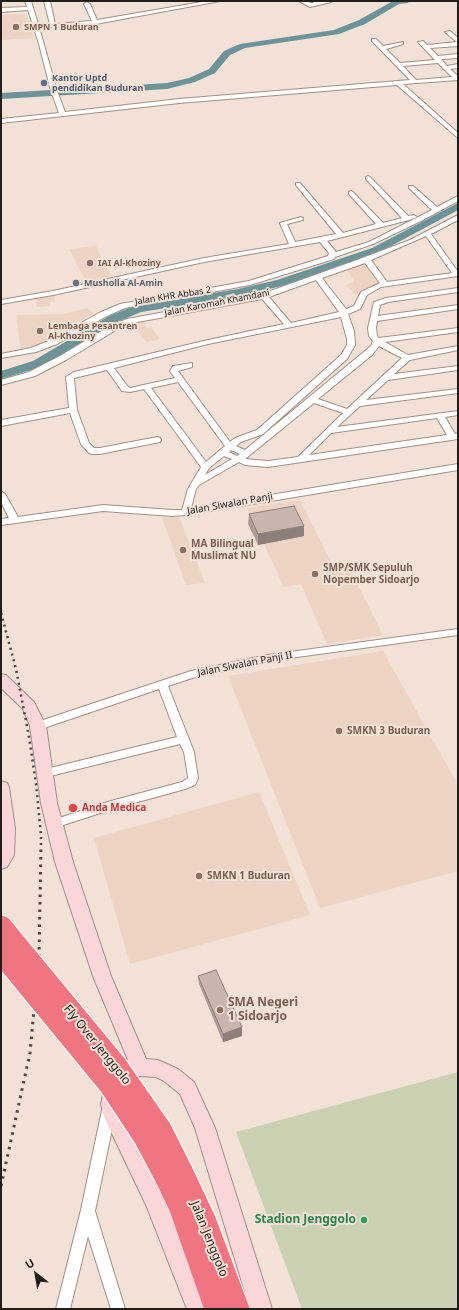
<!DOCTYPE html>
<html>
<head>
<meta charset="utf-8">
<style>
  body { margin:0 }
  #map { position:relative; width:459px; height:1310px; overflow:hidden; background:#f2e1d6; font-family:"Noto Sans",sans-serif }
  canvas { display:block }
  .frame { position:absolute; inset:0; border:2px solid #231d19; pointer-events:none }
  .north { position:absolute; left:16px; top:1254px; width:40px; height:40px; -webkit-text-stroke:3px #f2e1d6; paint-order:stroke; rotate:329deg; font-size:11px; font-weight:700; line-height:16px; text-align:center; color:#231d19 }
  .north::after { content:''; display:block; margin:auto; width:14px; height:18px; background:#231d19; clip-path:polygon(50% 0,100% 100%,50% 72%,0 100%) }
</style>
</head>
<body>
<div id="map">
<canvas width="459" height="1310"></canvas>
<div class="frame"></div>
<div class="north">U</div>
</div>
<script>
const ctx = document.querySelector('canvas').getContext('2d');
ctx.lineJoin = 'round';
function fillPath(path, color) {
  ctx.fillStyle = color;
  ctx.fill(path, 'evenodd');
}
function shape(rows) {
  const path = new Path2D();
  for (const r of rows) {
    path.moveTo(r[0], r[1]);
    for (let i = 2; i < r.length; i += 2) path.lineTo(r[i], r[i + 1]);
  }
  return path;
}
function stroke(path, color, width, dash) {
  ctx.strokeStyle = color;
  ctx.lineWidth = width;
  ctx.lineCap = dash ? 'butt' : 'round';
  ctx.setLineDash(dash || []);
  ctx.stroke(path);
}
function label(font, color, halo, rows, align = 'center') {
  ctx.font = font + ' "Noto Sans",sans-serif';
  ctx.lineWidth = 4;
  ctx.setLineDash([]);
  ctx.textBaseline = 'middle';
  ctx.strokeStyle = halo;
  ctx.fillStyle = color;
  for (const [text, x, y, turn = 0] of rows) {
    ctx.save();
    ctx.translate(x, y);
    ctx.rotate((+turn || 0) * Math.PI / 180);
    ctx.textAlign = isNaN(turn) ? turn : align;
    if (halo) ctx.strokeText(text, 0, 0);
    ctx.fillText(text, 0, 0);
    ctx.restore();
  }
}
fillPath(shape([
  [26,14,34,38,1,40,1,15],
  [96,246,111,276,86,282,69,249],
  [366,262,382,282,369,287,358,296,346,286,354,281,347,270],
  [54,293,55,301,50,302,49,306,37,307,36,297],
  [87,308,94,313,36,346,21,349,16,315,64,314],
  [142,320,147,328,151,327,160,339,146,342,130,323],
  [300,500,332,564,346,561,383,635,327,644,301,584,284,587,247,508],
  [179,517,205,583,186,585,162,518],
  [383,651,458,785,458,871,320,908,228,676],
  [259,792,310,915,130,964,94,838]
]), '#ecd3c4');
fillPath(shape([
  [458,1072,458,1309,302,1309,236,1132]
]), '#cad0b2');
fillPath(shape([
  [397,1,409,1,394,5,361,25,358,23]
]), '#6c9398');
fillPath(shape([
  [393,1,409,1,408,3,399,4,365,24,339,34,245,48,230,55,215,73,195,82,167,89,1,99,1,93,167,83,189,78,209,69,224,51,240,44,334,30,359,20,393,1],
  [458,203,458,210,380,252,285,285,238,297,141,312,117,322,41,367,1,379,1,371,33,361,109,316,134,306,238,289,277,280,372,248,458,203]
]), '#6c9398');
const street = shape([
  [25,1,31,1,38,24,50,24,44,1,50,1,55,24,92,21,84,4,87,2,90,4,97,20,208,1,220,1,85,26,39,27,57,91,65,112,179,99,410,80,372,41,372,39,376,39,383,46,403,42,403,44,386,49,400,63,435,60,418,42,423,41,427,45,457,42,445,32,450,31,458,38,458,46,430,48,438,56,458,54,458,58,441,59,447,66,458,64,458,68,450,69,458,76,458,80,403,84,458,133,458,138,397,85,179,103,1,123,1,119,59,113,51,91,39,44,28,10,1,12,1,8,27,7,25,1],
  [438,63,452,77,416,80,403,66,438,63],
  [299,1,306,1,311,3,314,3,312,1,331,2,310,7,299,1],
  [368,176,370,177,408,216,414,215,417,217,409,220,327,241,336,252,369,242,432,210,409,188,409,186,413,186,437,207,458,196,458,201,421,221,373,244,335,257,334,259,250,285,125,308,105,317,57,344,36,352,1,358,1,354,31,348,51,340,99,313,120,304,249,281,328,256,329,253,320,242,204,262,53,295,1,304,1,300,53,291,204,258,289,244,280,223,301,217,303,218,303,220,287,224,295,242,336,234,296,185,296,183,300,183,343,233,376,224,349,194,349,192,351,191,353,192,383,223,402,218,366,179,366,177,368,176],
  [458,215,458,220,431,234,458,272,458,276,381,287,367,295,360,309,348,314,354,331,355,345,347,359,263,434,241,442,236,446,245,450,371,346,373,341,369,336,368,328,374,302,386,298,458,288,458,292,388,302,380,305,378,316,458,305,458,309,377,321,376,328,377,336,379,338,458,328,458,332,385,342,408,355,458,346,458,350,410,360,394,374,458,366,458,370,388,380,366,400,458,389,458,393,360,406,337,427,458,411,458,415,445,417,455,434,458,433,458,439,268,467,245,465,239,462,199,485,196,489,191,508,458,464,458,470,186,515,172,516,103,511,1,525,1,519,9,518,1,502,1,491,5,494,18,517,103,505,172,510,182,510,188,489,201,467,144,389,130,392,122,391,107,370,74,378,77,410,89,443,94,448,100,448,157,437,160,438,161,440,160,442,100,454,92,454,89,453,81,444,70,413,1,426,1,420,69,408,66,377,74,372,208,340,284,324,262,299,132,323,116,330,66,360,35,376,1,385,1,380,29,372,60,356,110,326,127,319,262,294,357,260,410,240,458,215],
  [426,236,452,273,387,282,371,260,426,236],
  [365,263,380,283,361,292,354,306,346,309,322,278,365,263],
  [316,280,339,312,291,323,269,297,316,280],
  [341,317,347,339,347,345,341,355,257,430,235,438,230,442,178,371,192,367,192,363,173,366,170,371,175,378,130,388,128,387,114,368,208,344,341,317],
  [379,346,402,358,347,409,318,399,372,355,379,346],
  [178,382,225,446,206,462,151,388,178,382],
  [314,403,343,413,298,457,268,461,245,459,314,403],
  [437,418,447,435,309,455,331,433,437,418],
  [231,450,240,454,237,456,229,452,231,450],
  [224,456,232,459,205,475,209,468,224,456],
  [458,629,458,635,268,661,192,678,168,686,194,752,198,778,195,785,185,789,116,808,54,828,50,827,48,824,50,821,111,801,182,782,188,778,187,770,184,752,180,744,46,777,42,776,41,773,42,770,46,769,177,737,159,689,38,730,34,729,33,726,34,723,191,671,268,655,458,629],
  [109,1104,114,1106,116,1110,95,1211,125,1309,111,1309,88,1236,70,1309,56,1309,81,1210,102,1110,104,1106,109,1104]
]);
const secondary = shape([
  [1,674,6,675,34,702,46,726,57,803,73,862,111,976,146,1059,158,1060,178,1069,194,1082,215,1128,272,1309,250,1309,195,1128,180,1094,164,1081,156,1077,140,1076,132,1077,126,1081,121,1104,124,1116,165,1202,209,1309,187,1309,146,1205,104,1117,101,1104,106,1080,112,1068,117,1064,128,1060,93,976,55,862,41,803,30,726,23,709,1,688,1,674],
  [1,781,7,783,9,787,15,829,14,855,7,867,1,869,1,781]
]);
const highway = shape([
  [180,1158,189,1161,215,1216,250,1309,204,1309,170,1212,153,1176,157,1167,166,1164,169,1165,171,1161,180,1158]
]);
stroke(street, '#a09086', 2);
stroke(secondary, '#a09086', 2);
stroke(highway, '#fff', 2);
fillPath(street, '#fff');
fillPath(secondary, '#fad6d9');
fillPath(highway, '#ef7580');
stroke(shape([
  [1,613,16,669,29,737,36,784,41,835,41,849]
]), '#4d4540', 2.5, [2, 4]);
stroke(shape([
  [1,1186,30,1053,39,955,41,848]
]), '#4d4540', 3, [2.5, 5]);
const highwayBridge = shape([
  [1,928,116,1067,160,1130,180,1170],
  [1,951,111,1085,146,1138,166,1176]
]);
stroke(highwayBridge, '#fff', 26, []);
stroke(highwayBridge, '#ef7580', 24);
fillPath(shape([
  [249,514,304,526,304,536,258,545,248,524],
  [198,976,242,1027,242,1036,223,1042,199,984]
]), '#ac9c96');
fillPath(shape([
  [304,526,304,536,258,545,258,534],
  [242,1027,242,1036,223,1042,223,1034]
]), '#8c7f7a');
const building = shape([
  [294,506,304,526,258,534,249,514,294,506],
  [216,970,242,1027,223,1034,198,976,216,970]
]);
fillPath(building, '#c8b5ae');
stroke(building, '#8c7f7a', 1);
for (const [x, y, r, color] of [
  [16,27,4,"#8d6e63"],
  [44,83,4,"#5c6f8a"],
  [90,263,4,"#8d6e63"],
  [76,283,4,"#6b7280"],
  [40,331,4,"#8d6e63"],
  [183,550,4,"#8d6e63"],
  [315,574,4,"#8d6e63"],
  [339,731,4,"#8d6e63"],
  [73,808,5,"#e0444e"],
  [199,876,4,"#8d6e63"],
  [220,1010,4,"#8d6e63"],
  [364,1220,4,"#2e9e5b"]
]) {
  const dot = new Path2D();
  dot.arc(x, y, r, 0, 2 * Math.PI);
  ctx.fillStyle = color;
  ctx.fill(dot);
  stroke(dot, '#f2e1d6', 1.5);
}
label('bold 9px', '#785e54', '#f2e1d6', [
  ["SMPN 1 Buduran",24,27],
  ["IAI Al-Khoziny",98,263],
  ["Lembaga Pesantren",48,326],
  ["Al-Khoziny",48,336]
], 'left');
label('bold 9px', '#4e5e75', '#f2e1d6', [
  ["Kantor Uptd",52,78],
  ["pendidikan Buduran",52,88]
], 'left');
label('bold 9px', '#5b616d', '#f2e1d6', [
  ["Musholla Al-Amin",84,283]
], 'left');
label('9px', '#231d19', '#f2e1d6', [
  ["Jalan KHR Abbas 2",173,296,-9],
  ["Jalan Karomah Khamdani",217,303,-11]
]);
label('10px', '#231d19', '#f2e1d6', [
  ["Jalan Siwalan Panji",230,504,-10],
  ["Jalan Siwalan Panji II",245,664,-11]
]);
label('bold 10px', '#785e54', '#f2e1d6', [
  ["MA Bilingual",191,544],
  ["Muslimat NU",191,556],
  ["SMP/SMK Sepuluh",323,568],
  ["Nopember Sidoarjo",323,580],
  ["SMKN 3 Buduran",347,731],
  ["SMKN 1 Buduran",207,876]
], 'left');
label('bold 10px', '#be3a42', '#f2e1d6', [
  ["Anda Medica",82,808]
], 'left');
label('bold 12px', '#785e54', '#f2e1d6', [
  ["SMA Negeri",228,1003],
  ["1 Sidoarjo",228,1017]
], 'left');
label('12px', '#231d19', '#f2e1d6', [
  ["Fly Over Jenggolo",97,1045,51],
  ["Jalan Jenggolo",209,1239,68]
]);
label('bold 12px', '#27864d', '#f2e1d6', [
  ["Stadion Jenggolo",356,1220]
], 'right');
</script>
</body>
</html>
